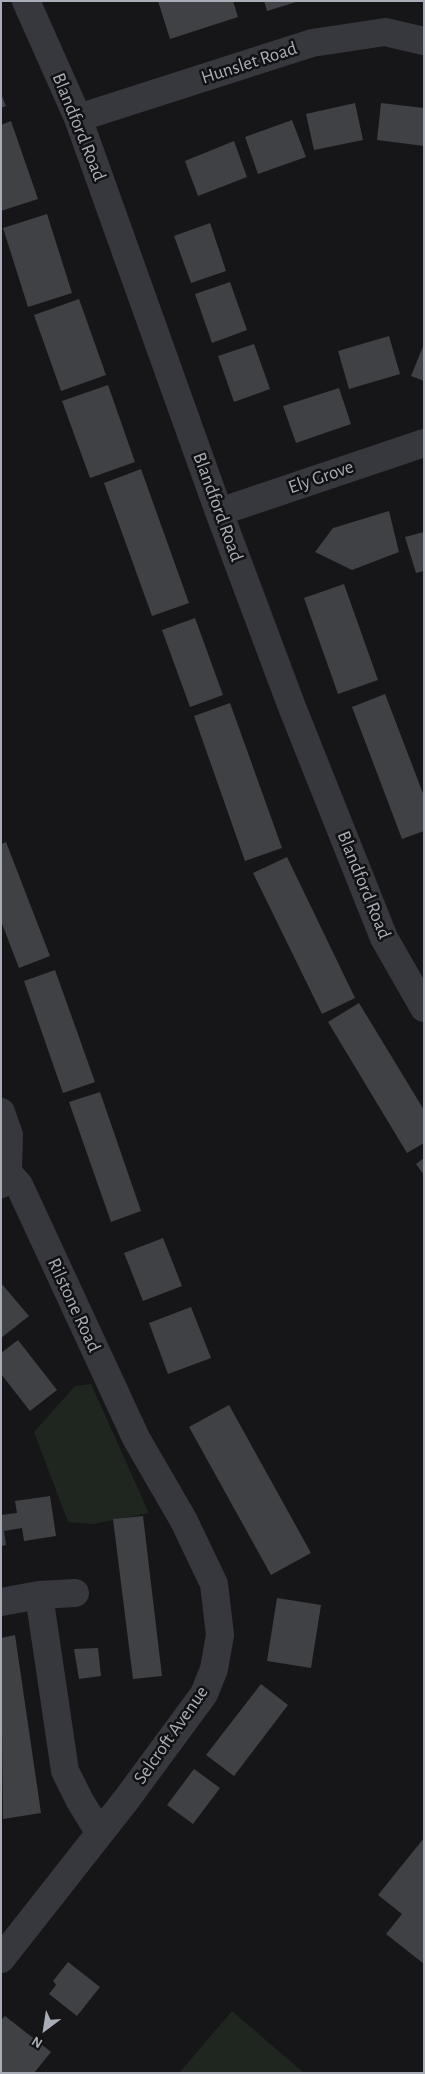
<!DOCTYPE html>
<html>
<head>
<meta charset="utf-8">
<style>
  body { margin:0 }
  #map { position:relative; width:425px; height:2074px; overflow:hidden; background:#161618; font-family:"Alegreya Sans",sans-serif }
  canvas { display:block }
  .frame { position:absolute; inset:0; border:2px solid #a8adb8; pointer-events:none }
  .north { position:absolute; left:20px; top:2004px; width:50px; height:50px; -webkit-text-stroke:4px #111113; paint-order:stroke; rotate:211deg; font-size:14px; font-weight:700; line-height:20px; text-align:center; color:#a8adb8 }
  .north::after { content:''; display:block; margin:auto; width:18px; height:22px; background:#a8adb8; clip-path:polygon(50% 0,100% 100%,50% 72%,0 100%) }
</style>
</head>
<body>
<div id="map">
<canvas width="425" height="2074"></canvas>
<div class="frame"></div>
<div class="north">N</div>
</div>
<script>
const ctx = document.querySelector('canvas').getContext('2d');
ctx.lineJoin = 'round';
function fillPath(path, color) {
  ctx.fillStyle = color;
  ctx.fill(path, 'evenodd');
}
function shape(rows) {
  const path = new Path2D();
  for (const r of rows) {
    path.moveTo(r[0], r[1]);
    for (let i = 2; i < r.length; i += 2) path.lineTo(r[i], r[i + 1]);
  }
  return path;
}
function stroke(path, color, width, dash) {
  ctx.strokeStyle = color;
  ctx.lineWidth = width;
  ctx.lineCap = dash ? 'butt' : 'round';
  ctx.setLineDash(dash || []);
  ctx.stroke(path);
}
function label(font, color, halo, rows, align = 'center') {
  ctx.font = font + ' "Alegreya Sans",sans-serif';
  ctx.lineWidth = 5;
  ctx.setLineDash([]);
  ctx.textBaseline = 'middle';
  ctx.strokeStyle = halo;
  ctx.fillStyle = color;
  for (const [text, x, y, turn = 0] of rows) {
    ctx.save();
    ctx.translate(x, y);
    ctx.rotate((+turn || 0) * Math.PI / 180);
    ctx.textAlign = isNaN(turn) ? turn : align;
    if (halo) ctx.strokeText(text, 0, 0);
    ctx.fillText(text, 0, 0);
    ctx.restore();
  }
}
fillPath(shape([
  [91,1384,149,1513,93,1524,68,1522,34,1432,75,1386],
  [232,2011,304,2073,179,2073]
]), '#1e261f');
fillPath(shape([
  [158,1,233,1,238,17,170,39],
  [264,1,296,1,296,2,267,11],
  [1,94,6,106,1,108],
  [355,103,363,140,314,150,306,114],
  [381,103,424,108,424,146,377,140],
  [292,120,306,157,258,174,245,137],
  [11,121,38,199,1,211,1,125],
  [234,141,247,177,198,196,185,161],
  [47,214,72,293,28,307,3,228],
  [210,223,226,271,191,283,174,236],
  [230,282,247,330,212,343,195,294],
  [79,299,106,375,61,391,34,315],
  [389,336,400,374,349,389,338,351],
  [254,344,270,389,234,402,218,356],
  [424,344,424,381,411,376],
  [108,385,135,462,90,478,62,401],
  [339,388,351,424,296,443,283,406],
  [141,469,189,603,152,616,104,483],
  [389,511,399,552,352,570,315,552,333,528],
  [424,532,424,571,416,573,405,537],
  [344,584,378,680,338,694,304,598],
  [195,618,223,695,190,707,162,630],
  [385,694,424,796,424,831,402,839,352,707],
  [230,703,282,848,245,861,194,716],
  [6,842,50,956,19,968,1,921,1,844],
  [287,857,355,998,322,1014,253,873],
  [55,970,95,1082,63,1093,24,981],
  [359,1003,424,1110,424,1143,407,1153,328,1022],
  [100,1092,141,1211,111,1222,69,1102],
  [424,1158,424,1175,416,1164],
  [163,1238,182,1286,143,1301,124,1253],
  [1,1283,29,1316,1,1338],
  [191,1307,211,1358,168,1374,149,1323],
  [18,1340,57,1390,30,1411,1,1374,1,1353],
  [229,1405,311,1553,271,1575,189,1427],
  [50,1496,56,1536,24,1541,22,1528,4,1531,6,1545,1,1546,1,1515,17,1513,15,1501],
  [143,1516,162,1676,133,1679,113,1519],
  [277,1598,321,1605,311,1668,267,1661],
  [15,1635,41,1813,3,1819,1,1638],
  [98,1648,101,1676,79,1679,74,1649],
  [261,1684,288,1705,234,1776,206,1755],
  [194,1769,220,1788,193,1824,167,1805],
  [424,1838,424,1964,386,1934,402,1914,378,1895],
  [68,1962,100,1987,77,2016,49,1994,56,1985,53,1981],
  [5,2016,51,2052,34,2073,1,2073,1,2020]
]), '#404145');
stroke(shape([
  [26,1,78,118,219,512,292,707,384,938,424,1008],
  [78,118,312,43,385,32,424,41],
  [219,512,424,443],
  [1,1112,9,1135,8,1173,1,1184],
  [39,1595,65,1771,80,1801,99,1832],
  [1,1602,39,1595,75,1593],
  [1,1959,126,1800,204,1694,214,1669,220,1635,214,1584,184,1521,136,1438,19,1185,8,1173]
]), '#37383d', 28);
label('19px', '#a8adb8', '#111113', [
  ["Hunslet Road",249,63,-18],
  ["Blandford Road",79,127,68],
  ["Ely Grove",321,477,-19],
  ["Blandford Road",218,507,70],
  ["Blandford Road",364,885,68],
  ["Rilstone Road",74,1305,65],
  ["Selcroft Avenue",171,1735,-55]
]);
</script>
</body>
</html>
